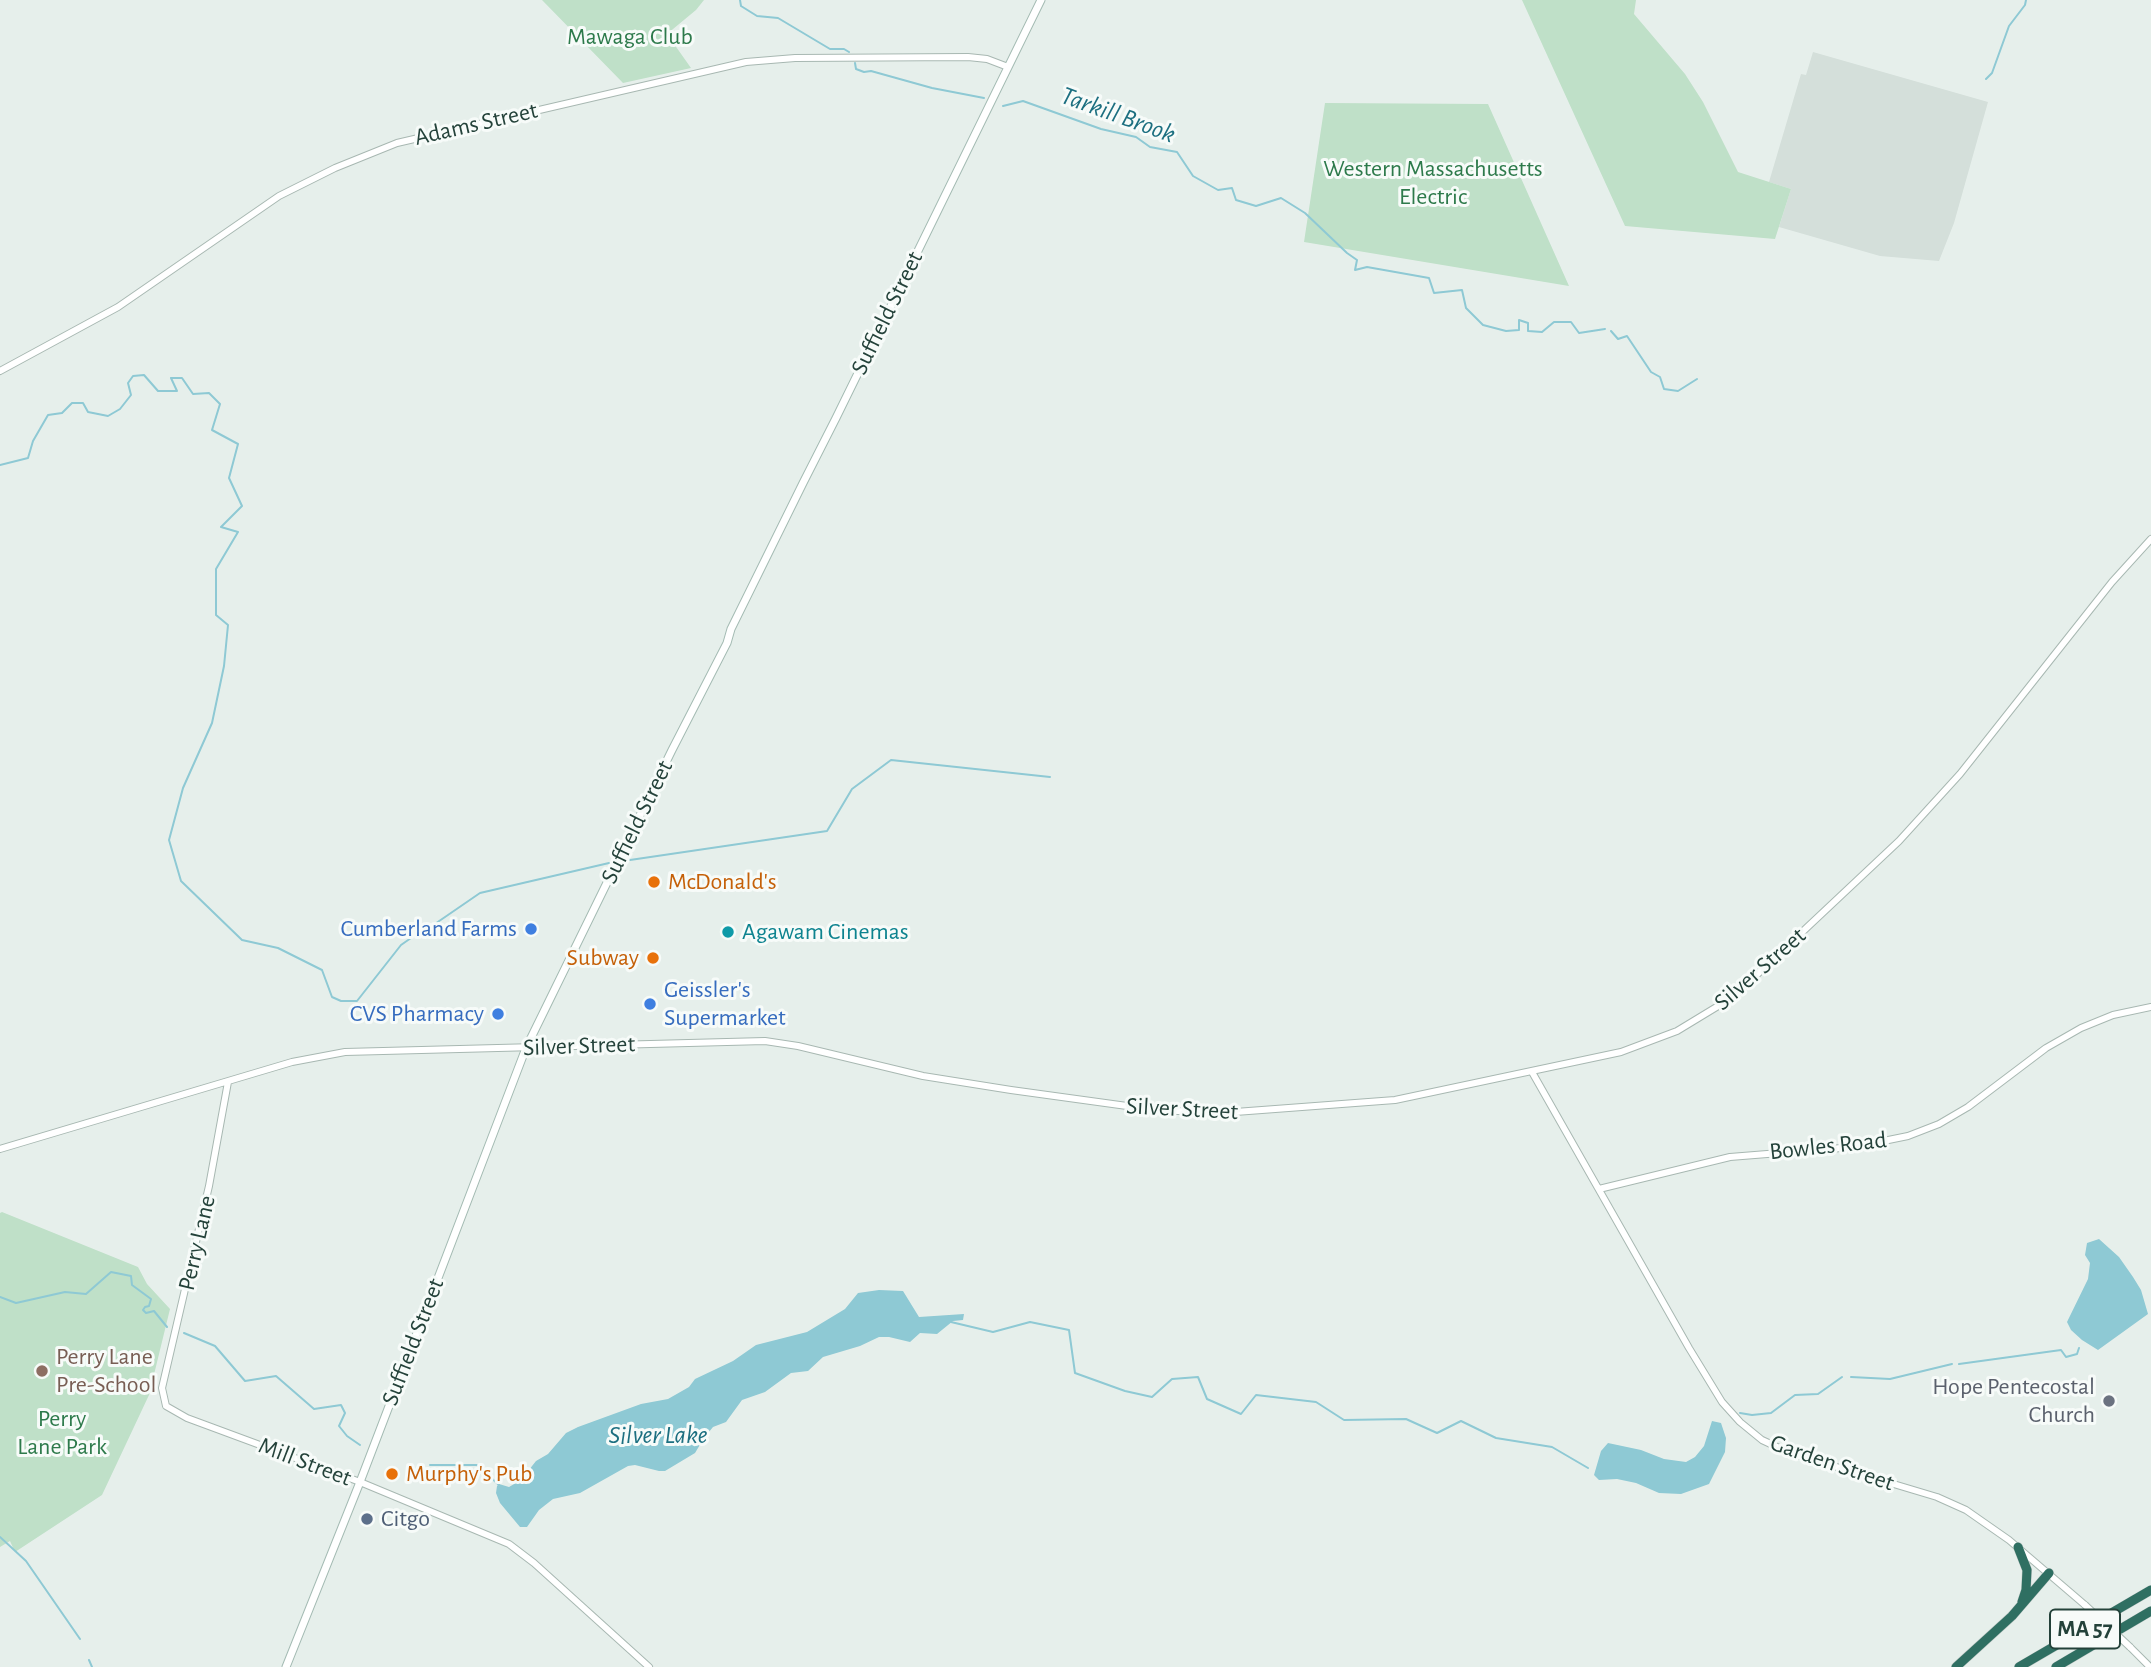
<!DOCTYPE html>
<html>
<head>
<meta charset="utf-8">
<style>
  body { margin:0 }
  canvas { display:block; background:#e6efeb }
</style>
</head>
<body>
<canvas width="2151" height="1667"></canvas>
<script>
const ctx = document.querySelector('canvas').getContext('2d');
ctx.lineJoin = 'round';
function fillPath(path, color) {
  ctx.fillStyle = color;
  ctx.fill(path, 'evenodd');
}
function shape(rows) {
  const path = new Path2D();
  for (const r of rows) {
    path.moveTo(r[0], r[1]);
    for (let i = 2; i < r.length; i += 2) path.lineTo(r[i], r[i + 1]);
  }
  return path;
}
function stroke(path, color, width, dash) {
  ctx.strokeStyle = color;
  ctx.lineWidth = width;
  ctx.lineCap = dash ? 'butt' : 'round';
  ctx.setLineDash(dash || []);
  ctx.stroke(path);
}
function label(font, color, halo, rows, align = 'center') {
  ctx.font = font + ' "Alegreya Sans",sans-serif';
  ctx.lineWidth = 6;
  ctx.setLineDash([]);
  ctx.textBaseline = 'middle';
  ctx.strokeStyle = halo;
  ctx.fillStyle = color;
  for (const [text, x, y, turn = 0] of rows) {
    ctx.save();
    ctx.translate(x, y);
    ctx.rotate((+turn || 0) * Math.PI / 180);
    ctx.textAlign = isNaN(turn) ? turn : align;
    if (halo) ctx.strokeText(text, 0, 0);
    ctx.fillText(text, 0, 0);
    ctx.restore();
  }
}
fillPath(shape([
  [1813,52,1988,102,1954,223,1939,261,1880,256,1779,227,1791,189,1769,182,1801,74,1806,75]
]), '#d4dfda');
fillPath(shape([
  [542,0,704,0,696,10,667,34,691,68,623,83],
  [1522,0,1636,0,1634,14,1685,74,1703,102,1738,172,1791,189,1775,239,1625,226],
  [1325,103,1488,104,1569,286,1304,242],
  [2,1212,138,1267,147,1284,170,1309,149,1395,102,1495,15,1552,10,1541,0,1547,0,1213]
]), '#bfe0c8');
fillPath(shape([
  [2099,1239,2119,1257,2133,1277,2141,1290,2148,1314,2098,1350,2082,1340,2071,1330,2067,1322,2088,1279,2090,1263,2085,1255,2087,1243],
  [879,1290,903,1291,919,1317,964,1314,963,1320,953,1321,937,1334,920,1333,910,1342,889,1337,879,1337,860,1346,823,1357,808,1371,791,1373,765,1392,742,1400,726,1422,713,1427,704,1438,695,1453,665,1471,659,1471,635,1465,628,1466,580,1493,553,1499,539,1510,527,1527,520,1527,500,1503,496,1493,497,1486,499,1484,509,1487,521,1480,536,1461,548,1454,566,1433,578,1427,641,1404,668,1399,689,1387,695,1379,733,1361,756,1345,807,1332,845,1309,858,1293],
  [1712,1421,1721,1423,1726,1438,1725,1452,1709,1484,1681,1494,1659,1493,1636,1483,1617,1479,1599,1480,1594,1475,1601,1451,1608,1443,1641,1450,1664,1459,1686,1462,1695,1457,1704,1446]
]), '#8ec9d4');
stroke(shape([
  [740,0,741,6,757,16,778,18,830,49,844,49,849,52],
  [855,63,856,69,864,72,871,71,932,88,984,98],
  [1986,79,1992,73,2009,26,2025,5,2026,0],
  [1003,106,1023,101,1101,129,1136,137,1150,147,1177,152,1193,176,1218,190,1232,188,1236,200,1256,206,1281,198,1305,213,1347,253,1357,260,1355,270,1367,267,1429,278,1434,293,1462,290,1466,308,1483,325,1506,331,1519,330,1519,320,1528,323,1528,331,1542,332,1554,322,1571,322,1579,333,1605,329],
  [1611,331,1618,339,1627,336,1651,372,1660,377,1664,389,1678,391,1697,379],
  [0,465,28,458,33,441,48,415,62,413,72,403,83,403,88,412,108,416,120,409,131,395,128,383,133,376,144,375,158,391,177,391,171,378,182,378,193,394,209,393,220,404,212,430,238,444,229,478,242,506,221,527,238,532,216,569,216,615,228,625,224,666,212,723,183,788,169,840,181,881,242,940,278,948,322,970,332,997,341,1001,357,1001,401,945,411,938],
  [630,860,827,831,852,789,891,760,1050,777],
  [429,928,480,893,609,863],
  [0,1297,16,1303,65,1292,86,1294,111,1272,131,1276,132,1285,151,1299,149,1306,145,1307,143,1310,146,1313,154,1311,167,1327],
  [951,1322,993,1332,1030,1322,1069,1330,1075,1373,1125,1391,1152,1397,1172,1379,1198,1377,1207,1399,1241,1414,1256,1395,1316,1402,1344,1420,1406,1419,1437,1433,1461,1421,1496,1438,1552,1447,1588,1468],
  [184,1333,215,1346,245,1381,276,1376,314,1409,341,1405,345,1413,339,1426,347,1436,360,1445],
  [1959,1364,2061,1350,2066,1357,2077,1354,2079,1348],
  [1851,1377,1890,1379,1952,1364],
  [1740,1413,1752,1415,1771,1413,1795,1395,1818,1394,1842,1377],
  [430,1465,477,1465,499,1485],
  [0,1537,26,1561,80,1639],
  [89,1660,92,1667]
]), '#8ec9d4', 2);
const tertiary = shape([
  [0,371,118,307,279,196,335,168,397,143,746,62,795,58,968,57,987,59,1008,67],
  [1532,1072,1689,1348,1722,1402,1740,1422,1762,1440,1790,1453,1937,1497,1966,1510,2009,1540,2085,1605],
  [228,1082,209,1186,162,1388,166,1406,187,1418,360,1482,509,1544,534,1563,649,1667],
  [0,1149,292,1062,345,1052,765,1041,798,1046,923,1076,1011,1090,1156,1110,1222,1113,1395,1100,1621,1052,1677,1031,1733,997,1899,841,1960,774,2112,582,2151,539],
  [1599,1189,1730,1157,1854,1147,1908,1136,1939,1124,1968,1107,2046,1048,2081,1028,2113,1015,2151,1007],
  [2130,1647,2150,1667]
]);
const secondary = shape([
  [286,1667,360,1482,526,1048,672,750,727,643,731,629,803,483,836,418,1041,0]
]);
const motorway = shape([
  [2018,1547,2027,1570,2026,1590,2022,1602],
  [1956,1667,2012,1616,2049,1573],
  [2019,1667,2151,1590],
  [2056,1667,2151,1611]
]);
stroke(tertiary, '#a8b8b2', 8);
stroke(secondary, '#a4bbb3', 9);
stroke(motorway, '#c2cac8', 10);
stroke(tertiary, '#fff', 6);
stroke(secondary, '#fff', 7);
stroke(motorway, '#2f6f62', 9);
const tertiaryBridge = shape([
  [2085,1605,2130,1647]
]);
stroke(tertiaryBridge, '#a8b8b2', 8, []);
stroke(tertiaryBridge, '#fff', 6);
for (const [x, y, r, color] of [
  [654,882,7,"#e8710a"],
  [531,929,7,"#3f7fe0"],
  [728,932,7,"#0f9aa8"],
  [653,958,7,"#e8710a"],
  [650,1004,7,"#3f7fe0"],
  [498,1014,7,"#3f7fe0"],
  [42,1371,7,"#8d6e63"],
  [2109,1401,7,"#6b7280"],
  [392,1474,7,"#e8710a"],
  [367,1519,7,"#5c6f8a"]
]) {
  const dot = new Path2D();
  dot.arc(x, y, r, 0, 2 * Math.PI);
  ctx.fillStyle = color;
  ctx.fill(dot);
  stroke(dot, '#f7fbf9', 2.5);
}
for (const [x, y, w] of [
  [2085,1629,70]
]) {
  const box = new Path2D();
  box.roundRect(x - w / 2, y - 19.5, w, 39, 5);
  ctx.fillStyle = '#f7fbf9';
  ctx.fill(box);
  stroke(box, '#24423a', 2);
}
label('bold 23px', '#24423a', null, [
  ["MA 57",2085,1629]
]);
label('24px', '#2d7a4b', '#f7fbf9', [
  ["Mawaga Club",630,37],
  ["Western Massachusetts",1433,169],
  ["Electric",1433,197],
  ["Perry",62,1419],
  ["Lane Park",62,1447]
]);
label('24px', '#24423a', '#f7fbf9', [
  ["Adams Street",476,124,-13],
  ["Suffield Street",887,313,-64],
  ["Suffield Street",637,822,-64],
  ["Silver Street",1760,969,-41],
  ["Silver Street",579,1046,-2],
  ["Silver Street",1182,1109,3],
  ["Bowles Road",1828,1146,-6],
  ["Perry Lane",197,1243,-77],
  ["Suffield Street",413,1342,-69],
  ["Mill Street",305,1462,21],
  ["Garden Street",1832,1463,19]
]);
label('24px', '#c56008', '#f7fbf9', [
  ["McDonald's",668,882],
  ["Subway",639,958,"right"],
  ["Murphy's Pub",406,1474]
], 'left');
label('24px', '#366cbe', '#f7fbf9', [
  ["Cumberland Farms",517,929],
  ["Geissler's",664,990,"left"],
  ["Supermarket",664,1018,"left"],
  ["CVS Pharmacy",484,1014]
], 'right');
label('24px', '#0d838f', '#f7fbf9', [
  ["Agawam Cinemas",742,932]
], 'left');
label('24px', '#785e54', '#f7fbf9', [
  ["Perry Lane",56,1357],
  ["Pre-School",56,1385]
], 'left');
label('24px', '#5b616d', '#f7fbf9', [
  ["Hope Pentecostal",2095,1387],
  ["Church",2095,1415]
], 'right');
label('24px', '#4e5e75', '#f7fbf9', [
  ["Citgo",381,1519]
], 'left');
label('italic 26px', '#1c6f80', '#f7fbf9', [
  ["Tarkill Brook",1118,115,20],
  ["Silver Lake",658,1435]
]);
</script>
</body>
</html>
